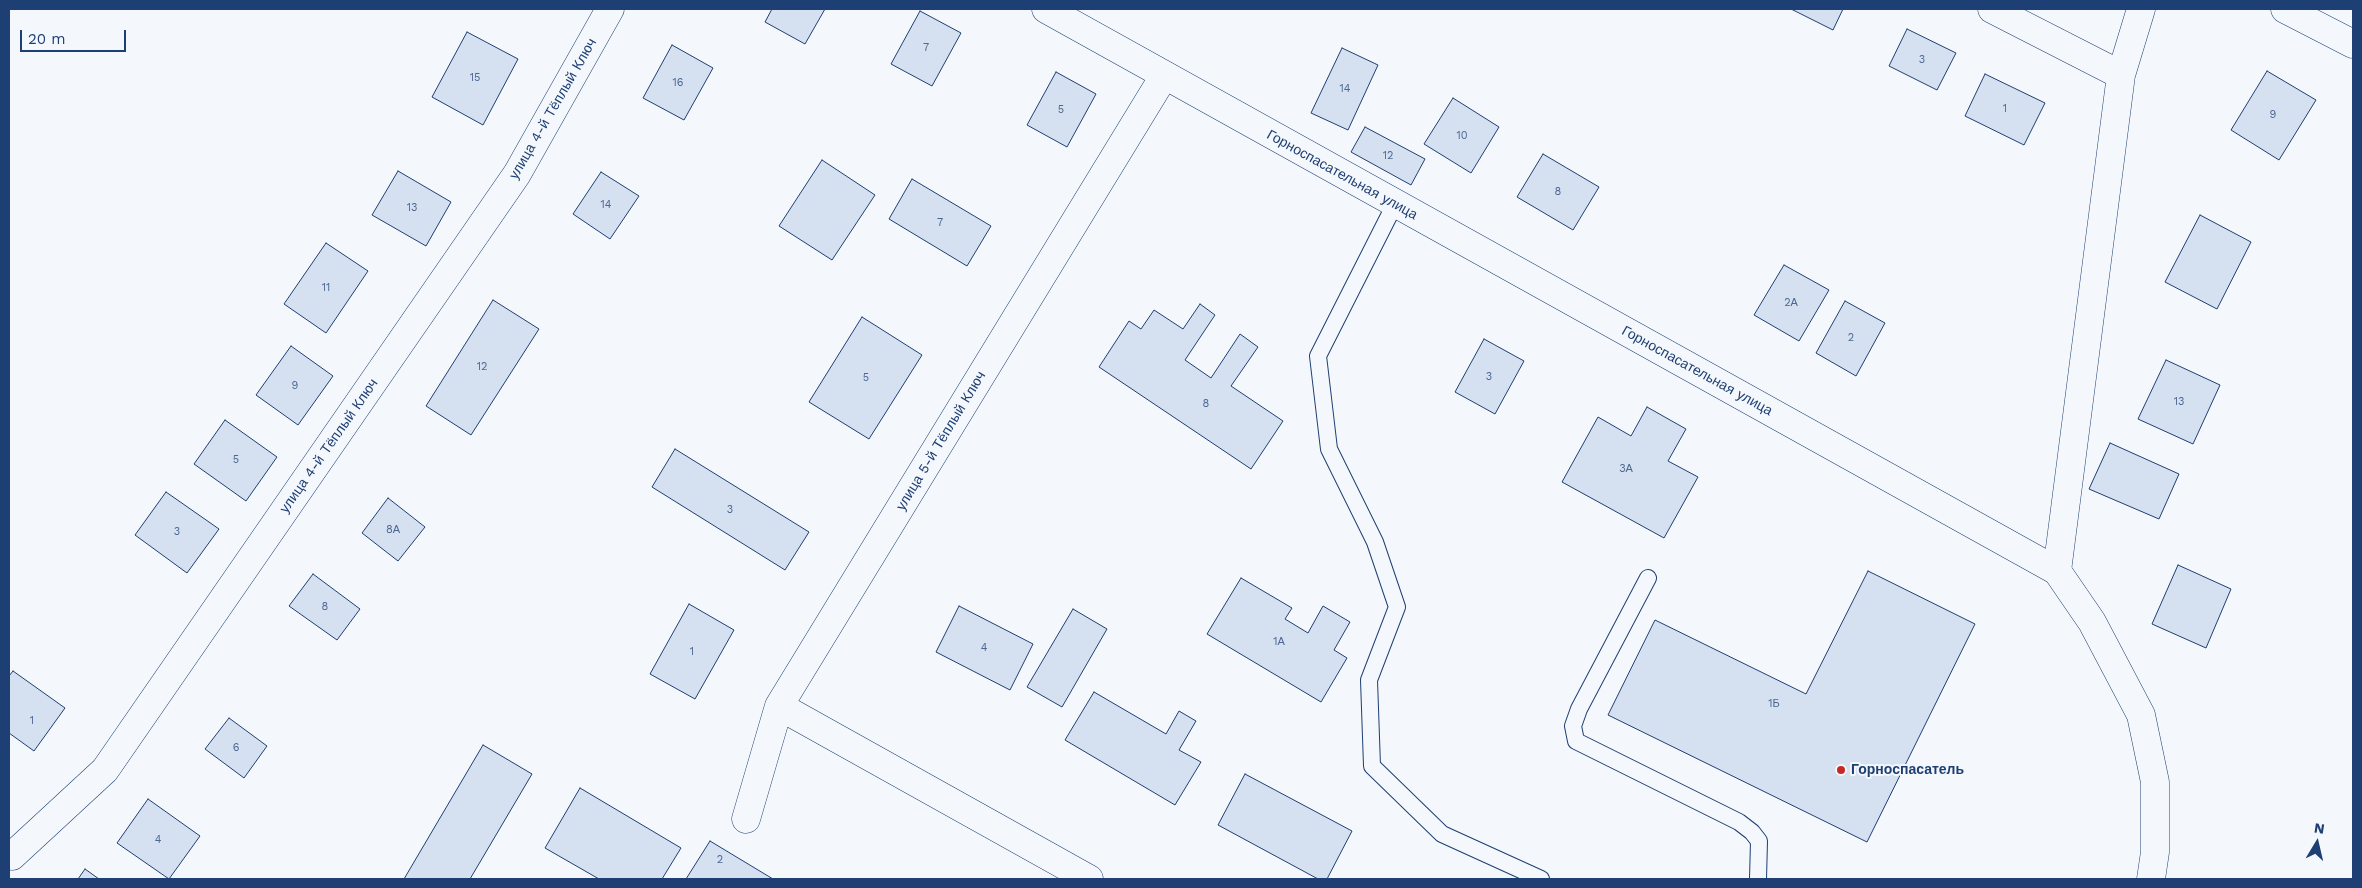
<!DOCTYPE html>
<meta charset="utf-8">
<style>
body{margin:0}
#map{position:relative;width:2362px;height:888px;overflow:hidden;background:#f4f7fb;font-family:"Work Sans",sans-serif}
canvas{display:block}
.frame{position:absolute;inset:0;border:10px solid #1d3f73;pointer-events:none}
.north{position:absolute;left:2292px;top:818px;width:50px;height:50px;-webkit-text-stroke:4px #f4f7fb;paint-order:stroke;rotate:9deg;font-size:14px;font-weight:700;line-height:20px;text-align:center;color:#1d3f73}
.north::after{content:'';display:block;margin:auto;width:18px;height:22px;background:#1d3f73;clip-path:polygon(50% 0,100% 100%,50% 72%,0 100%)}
.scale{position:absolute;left:20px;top:30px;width:106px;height:22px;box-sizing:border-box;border:2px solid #1d3f73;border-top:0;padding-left:6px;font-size:15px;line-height:18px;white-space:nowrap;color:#1d3f73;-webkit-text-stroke:4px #f4f7fb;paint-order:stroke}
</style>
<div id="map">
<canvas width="2362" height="888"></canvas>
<div class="frame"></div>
<div class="north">N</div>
<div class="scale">20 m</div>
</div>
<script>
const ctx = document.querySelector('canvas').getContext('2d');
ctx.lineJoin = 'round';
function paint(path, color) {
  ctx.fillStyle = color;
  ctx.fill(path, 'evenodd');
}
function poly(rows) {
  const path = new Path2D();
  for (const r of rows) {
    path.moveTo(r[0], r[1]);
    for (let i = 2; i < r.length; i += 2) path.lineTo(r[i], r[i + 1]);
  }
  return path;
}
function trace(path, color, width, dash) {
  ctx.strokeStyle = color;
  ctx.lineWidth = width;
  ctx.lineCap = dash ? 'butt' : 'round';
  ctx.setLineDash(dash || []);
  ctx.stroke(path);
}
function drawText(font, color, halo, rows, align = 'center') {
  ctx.font = font + ' "Work Sans",sans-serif';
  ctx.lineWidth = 4;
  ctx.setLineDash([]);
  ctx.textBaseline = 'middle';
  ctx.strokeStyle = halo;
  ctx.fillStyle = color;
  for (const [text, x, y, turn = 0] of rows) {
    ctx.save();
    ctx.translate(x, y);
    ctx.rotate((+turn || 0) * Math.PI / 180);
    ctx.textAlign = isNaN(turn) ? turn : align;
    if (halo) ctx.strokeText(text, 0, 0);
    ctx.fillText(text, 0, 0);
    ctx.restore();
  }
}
const building = poly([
 [772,9,825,9,805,44,765,22,772,9],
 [1791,9,1843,9,1833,30,1791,9],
 [920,11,961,33,932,86,891,64,920,11],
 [1907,29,1956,53,1937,90,1889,66,1907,29],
 [467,32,518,59,483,125,432,97,467,32],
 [672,45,713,68,684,120,643,98,672,45],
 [1342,48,1378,65,1348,130,1311,113,1342,48],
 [2267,71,2316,100,2279,160,2231,130,2267,71],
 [1056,72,1096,94,1067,147,1027,125,1056,72],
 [1985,74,2045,103,2024,145,1965,116,1985,74],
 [1453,98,1499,127,1471,173,1424,144,1453,98],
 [1365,127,1425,159,1411,185,1351,152,1365,127],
 [1543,154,1599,187,1573,230,1517,197,1543,154],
 [822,160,875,195,832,260,779,226,822,160],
 [398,171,451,202,426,246,372,215,398,171],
 [601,172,639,196,610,239,573,214,601,172],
 [912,179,991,226,967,266,889,219,912,179],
 [2200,215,2251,242,2217,309,2165,282,2200,215],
 [326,243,368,271,326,333,284,304,326,243],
 [1784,265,1829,290,1799,341,1754,315,1784,265],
 [493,300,539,329,471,435,426,406,493,300],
 [1845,301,1885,323,1856,376,1816,353,1845,301],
 [1200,304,1215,315,1185,360,1211,378,1240,334,1258,347,1231,386,1283,421,1251,469,1099,367,1129,321,1141,329,1154,310,1183,329,1200,304],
 [862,317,922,355,869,439,809,402,862,317],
 [1484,339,1524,361,1495,414,1455,392,1484,339],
 [291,346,333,376,298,425,256,395,291,346],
 [2166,360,2220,385,2193,444,2138,419,2166,360],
 [1647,407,1686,429,1668,461,1698,477,1664,538,1562,482,1598,417,1631,436,1647,407],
 [225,420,277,457,246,501,194,464,225,420],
 [2110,443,2179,474,2159,519,2089,489,2110,443],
 [675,449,809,532,785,570,652,487,675,449],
 [166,492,219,529,187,573,135,535,166,492],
 [388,498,425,527,398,561,362,533,388,498],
 [2178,565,2231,589,2206,648,2152,624,2178,565],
 [1868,571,1975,624,1867,842,1608,715,1655,620,1806,694,1868,571],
 [313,574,360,609,337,640,289,606,313,574],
 [1241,578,1292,608,1285,619,1308,633,1323,606,1350,622,1334,650,1347,658,1321,702,1207,634,1241,578],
 [689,604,734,630,695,699,650,674,689,604],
 [959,606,1033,644,1010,690,936,652,959,606],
 [1073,609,1107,629,1062,707,1027,687,1073,609],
 [13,671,65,708,34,751,9,733,9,676,13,671],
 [1094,692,1166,734,1179,711,1196,721,1179,750,1201,762,1175,805,1065,740,1094,692],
 [229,718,267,746,244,778,205,749,229,718],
 [483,745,532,774,470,879,404,879,483,745],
 [1245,774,1352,831,1327,879,1318,879,1218,825,1245,774],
 [580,788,681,848,662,879,599,879,545,848,580,788],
 [148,799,200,836,169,879,117,843,148,799],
 [710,841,773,879,686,879,710,841],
 [85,869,99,879,78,879,85,869]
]);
paint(building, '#d5e0f0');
trace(building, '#1d3f73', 1);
const service = poly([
 [1395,204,1318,356,1329,449,1375,542,1397,607,1369,680,1372,766,1442,834,1541,879],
 [1648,578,1579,709,1573,726,1576,741,1739,822,1752,832,1759,841,1758,879]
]);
const minor = poly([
 [1992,9,2121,75],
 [2285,9,2353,44],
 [2057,571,2121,75,2141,9],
 [779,706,1089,879],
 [746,819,779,706,1164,76],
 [12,856,105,770,517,174,610,9]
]);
const secondary = poly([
 [1046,9,2057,571,2092,622,2141,715,2155,782,2155,852,2151,879]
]);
trace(service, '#1d3f73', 18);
trace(minor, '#1d3f73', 29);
trace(secondary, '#1d3f73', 29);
trace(service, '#f4f7fb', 16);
trace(minor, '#f4f7fb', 28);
trace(secondary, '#f4f7fb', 28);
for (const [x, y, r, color] of [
 [1841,770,5,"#c62828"]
]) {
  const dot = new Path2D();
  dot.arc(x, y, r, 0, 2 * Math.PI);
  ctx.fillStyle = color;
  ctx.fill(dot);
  trace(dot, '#f4f7fb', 2);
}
drawText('11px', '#4b6792', null, [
 ["7",926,48],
 ["3",1922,60],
 ["15",475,78],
 ["16",678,83],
 ["14",1345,89],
 ["1",2005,109],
 ["5",1061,110],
 ["9",2273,115],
 ["10",1462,136],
 ["12",1388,156],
 ["8",1558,192],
 ["14",606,205],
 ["13",412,208],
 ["7",940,223],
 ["11",326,288],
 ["2А",1791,303],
 ["2",1851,338],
 ["12",482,367],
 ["3",1489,377],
 ["5",866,378],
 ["9",295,386],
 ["13",2179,402],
 ["8",1206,404],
 ["5",236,460],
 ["3А",1626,469],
 ["3",730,510],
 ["8А",393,530],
 ["3",177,532],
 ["8",325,607],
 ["1А",1279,642],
 ["4",984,648],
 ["1",692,652],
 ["1Б",1774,704],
 ["1",32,721],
 ["6",236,748],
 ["4",158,840],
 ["2",720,860]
]);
drawText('14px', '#1d3f73', '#f4f7fb', [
 ["улица 4-й Тёплый Ключ",553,109,-60],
 ["Горноспасательная улица",1342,175,29],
 ["Горноспасательная улица",1697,371,29],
 ["улица 5-й Тёплый Ключ",941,441,-59],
 ["улица 4-й Тёплый Ключ",329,446,-55]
]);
drawText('bold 14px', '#1d3f73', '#f4f7fb', [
 ["Горноспасатель",1851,770]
], 'left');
</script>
